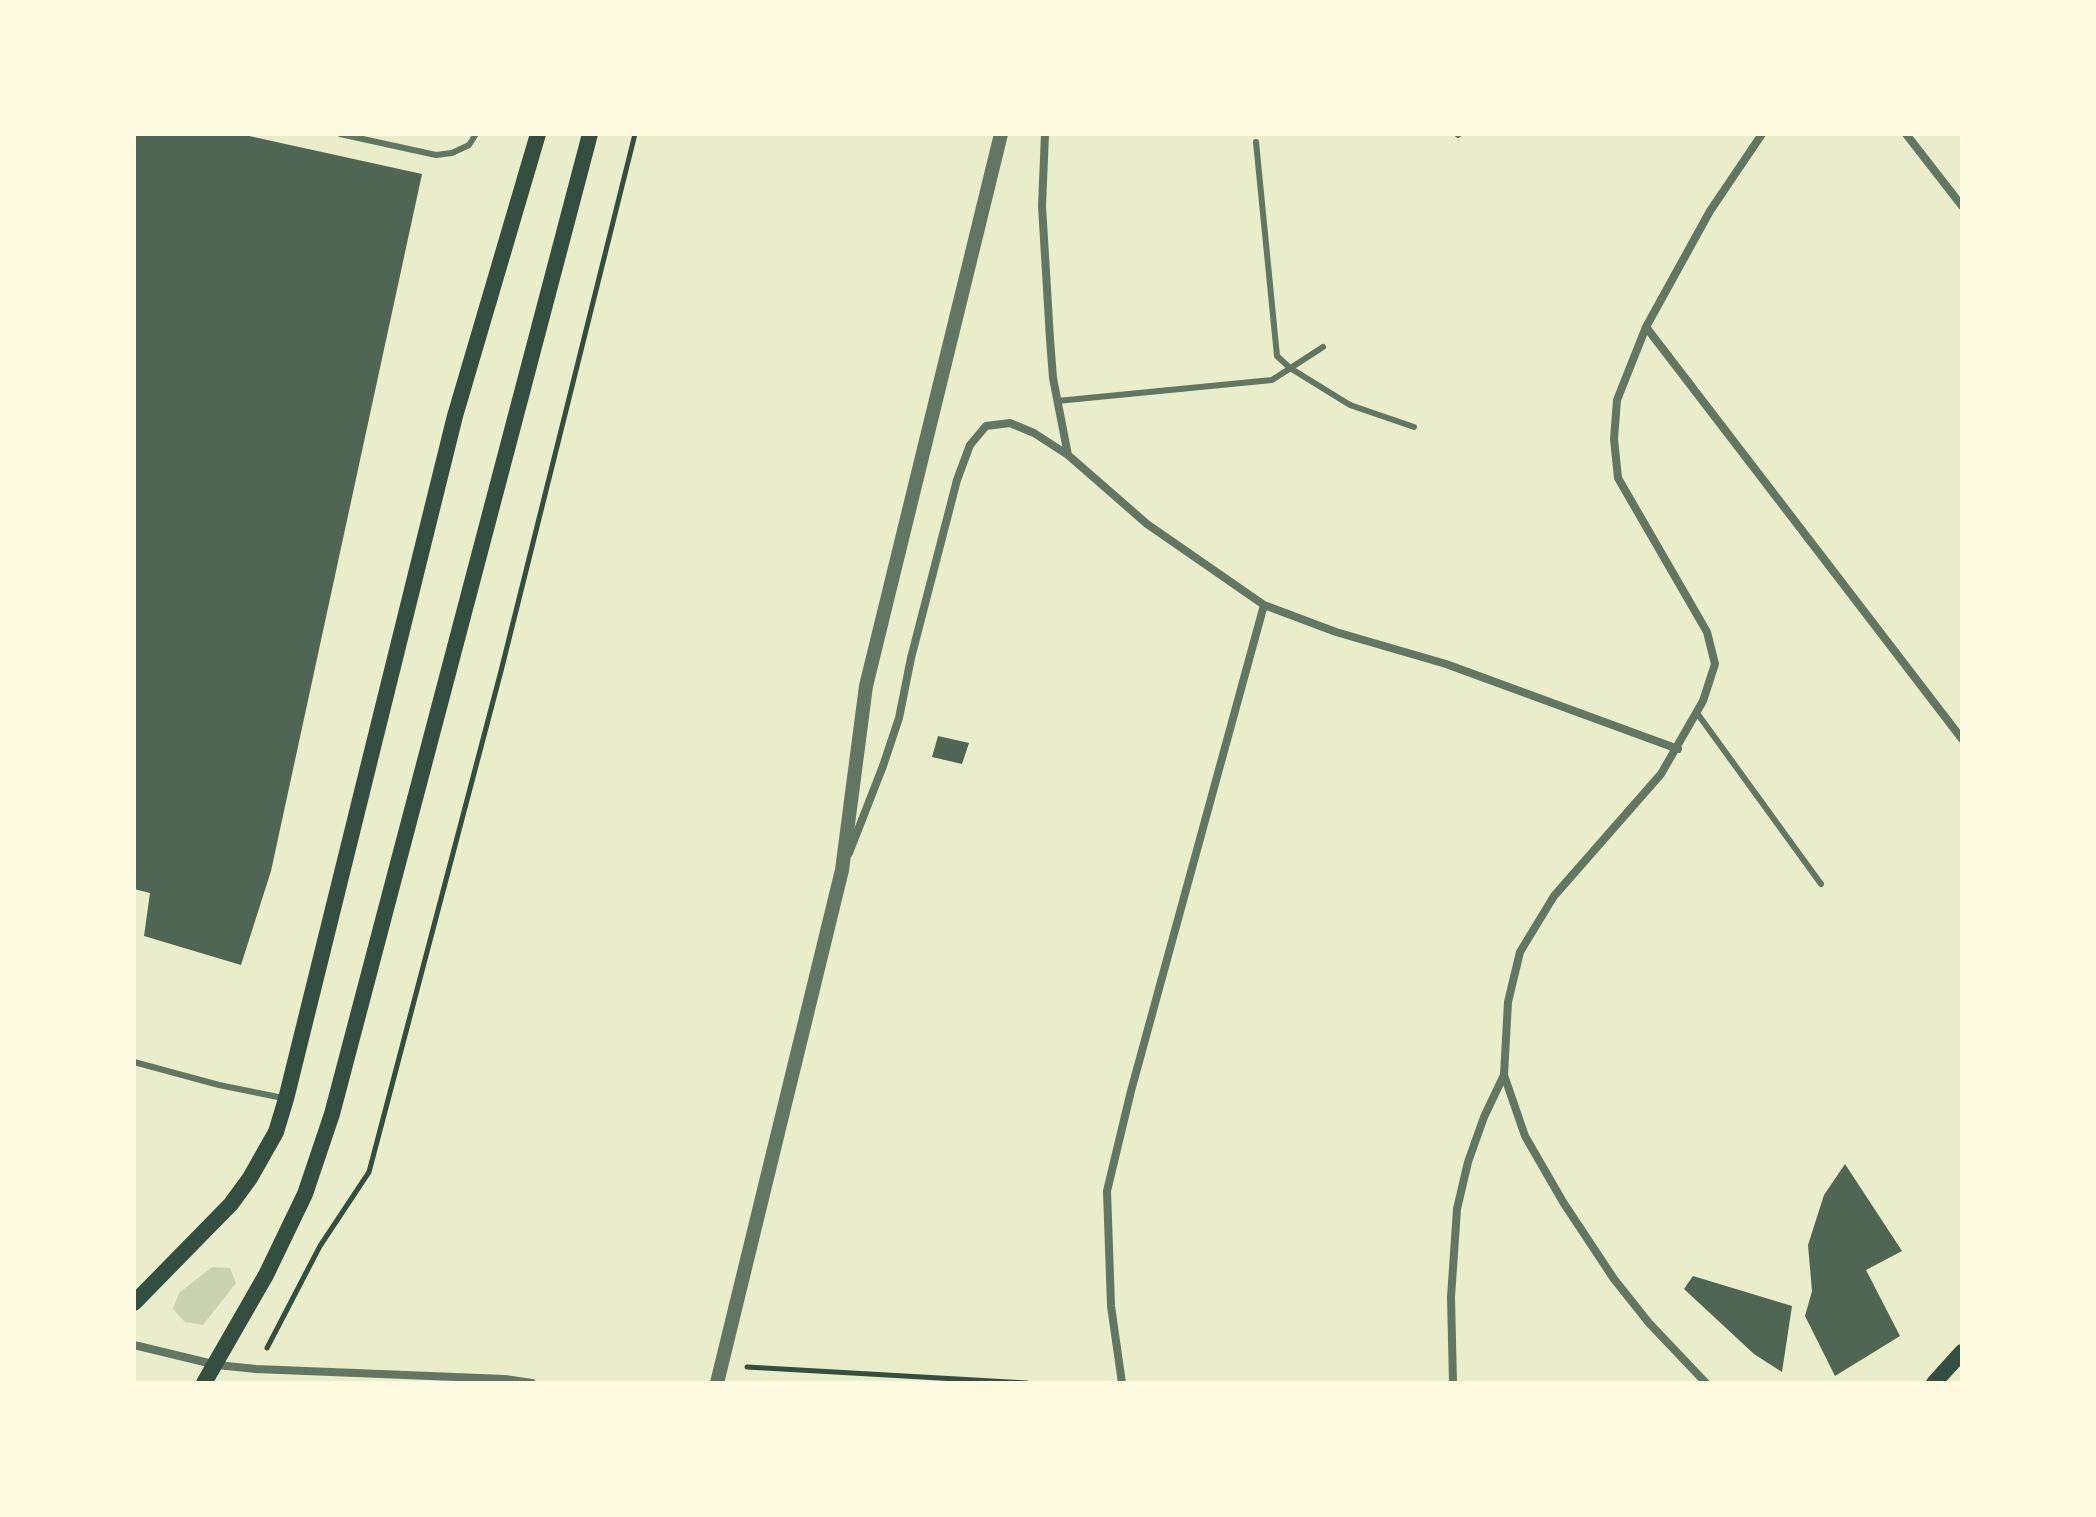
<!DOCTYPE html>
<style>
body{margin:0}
#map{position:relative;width:2096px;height:1517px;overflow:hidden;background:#e9edc9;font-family:"DejaVu Sans",sans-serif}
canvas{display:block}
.frame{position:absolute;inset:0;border:136px solid #fefae0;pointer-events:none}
</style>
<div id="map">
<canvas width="2096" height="1517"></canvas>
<div class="frame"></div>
</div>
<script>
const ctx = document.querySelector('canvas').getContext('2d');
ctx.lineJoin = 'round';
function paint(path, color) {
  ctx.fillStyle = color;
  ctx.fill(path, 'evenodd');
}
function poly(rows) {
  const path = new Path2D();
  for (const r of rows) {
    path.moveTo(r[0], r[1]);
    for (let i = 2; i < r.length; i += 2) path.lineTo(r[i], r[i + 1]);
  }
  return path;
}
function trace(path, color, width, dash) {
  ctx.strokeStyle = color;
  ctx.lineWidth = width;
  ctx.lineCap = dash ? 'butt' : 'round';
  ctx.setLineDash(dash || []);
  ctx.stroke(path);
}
paint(poly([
 [212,1267,230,1268,236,1283,203,1325,185,1322,173,1309,179,1293]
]), '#cad2ad');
paint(poly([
 [134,134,240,134,422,174,271,871,241,965,144,936,150,893,134,889],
 [938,736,969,743,962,764,932,757],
 [1845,1164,1902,1251,1866,1270,1900,1336,1835,1376,1805,1316,1812,1291,1808,1245,1824,1195],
 [1693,1276,1792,1306,1782,1372,1754,1354,1684,1289]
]), '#4f6655');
trace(poly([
 [267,1348,320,1246,369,1172,501,671,635,134],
 [747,1367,1027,1383]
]), '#344e41', 5);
trace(poly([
 [340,134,436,155,452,153,469,145,476,134],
 [1457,134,1458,135],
 [1256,142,1277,356,1290,368,1350,405,1414,427],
 [1057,401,1272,380,1323,347],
 [1697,713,1821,884],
 [134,1062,219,1085,283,1098]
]), '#617663', 6);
trace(poly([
 [1045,134,1042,206,1050,339,1053,378,1068,455],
 [1906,134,1962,206],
 [1646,327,1962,739],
 [849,853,883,766,899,718,911,658,957,480,970,445,986,426,1010,423,1034,433,1068,455,1147,524,1264,605,1336,632,1446,664,1678,749],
 [134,1345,217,1365,256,1369,505,1379,532,1383],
 [1122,1383,1111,1306,1107,1191,1131,1091,1264,605],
 [1453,1383,1451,1297,1457,1209,1468,1162,1484,1117,1504,1075],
 [1706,1383,1649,1323,1614,1279,1563,1202,1525,1136,1504,1075,1508,1002,1520,952,1554,896,1661,774,1703,701,1715,664,1707,632,1618,478,1614,439,1617,400,1646,327,1710,211,1762,134]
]), '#617663', 8);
trace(poly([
 [717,1383,842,870,866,686,1001,134]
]), '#617663', 14);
trace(poly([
 [134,1303,231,1204,250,1178,276,1132,286,1099,455,416,538,134],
 [204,1383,266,1275,305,1194,332,1114,590,134],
 [1934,1383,1962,1352]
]), '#344e41', 16);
</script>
